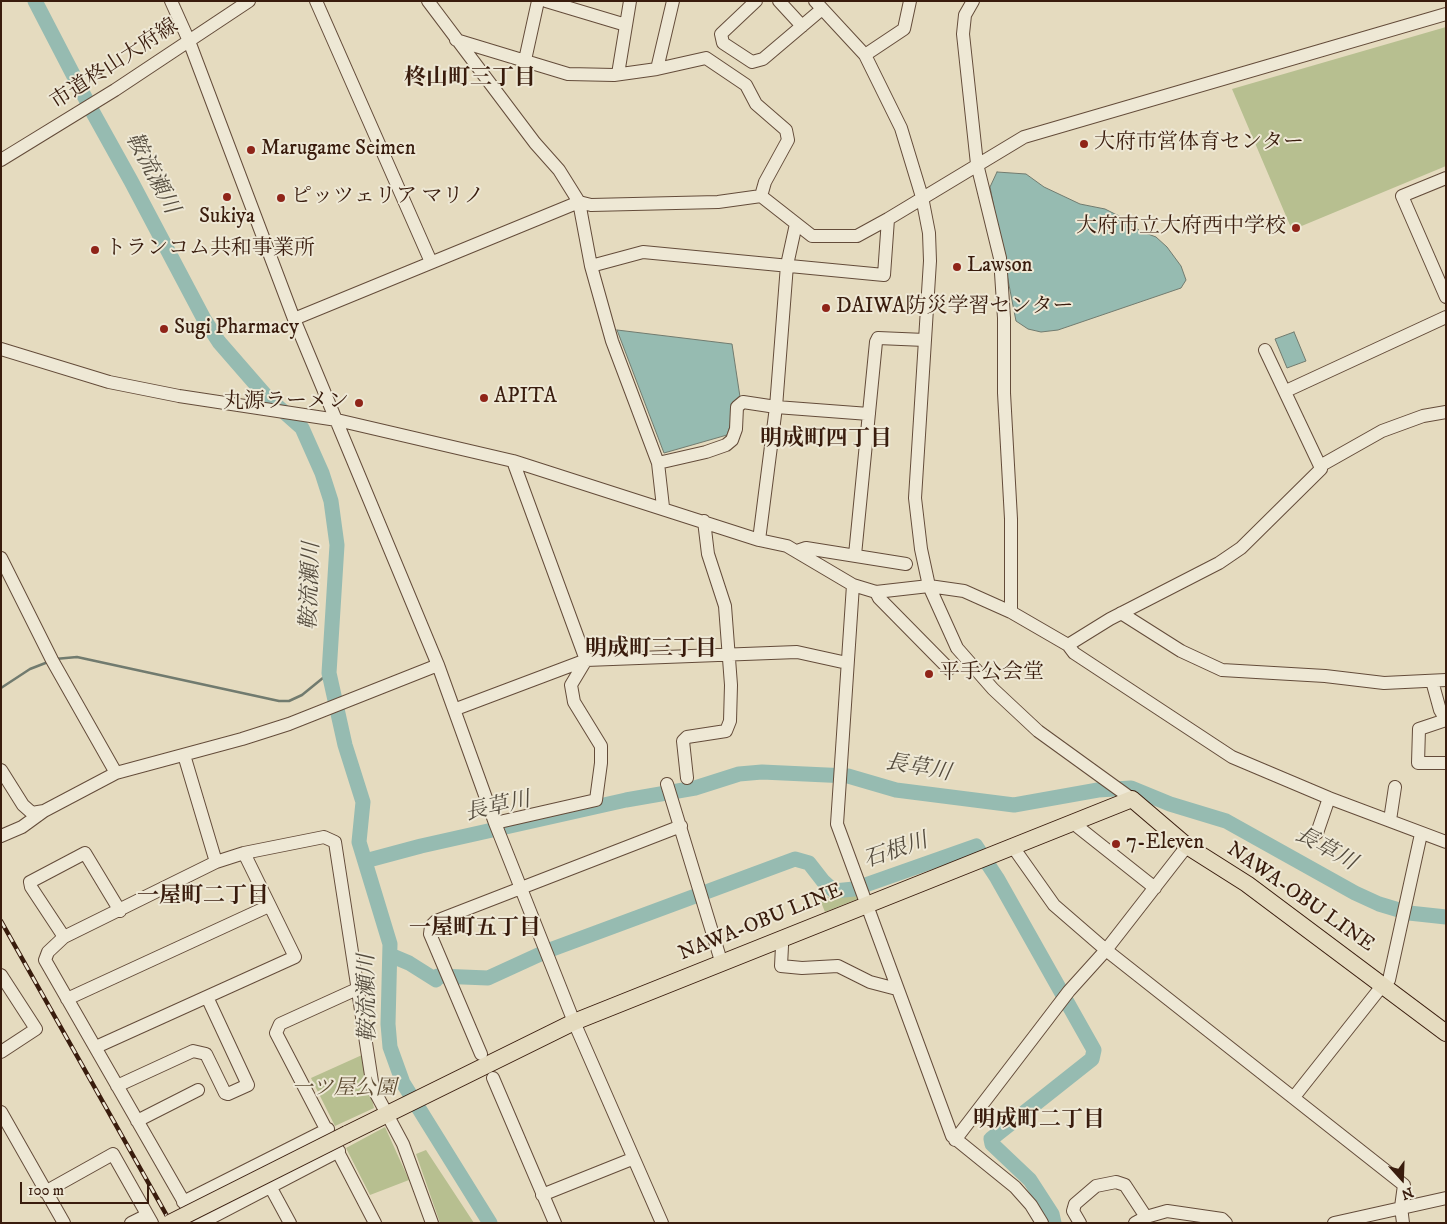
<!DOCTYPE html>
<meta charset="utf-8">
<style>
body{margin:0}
#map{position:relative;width:1447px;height:1224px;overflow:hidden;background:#e5dbbf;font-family:"IM FELL DW Pica",serif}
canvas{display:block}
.frame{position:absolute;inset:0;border:2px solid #391c0d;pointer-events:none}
.north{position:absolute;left:1377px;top:1154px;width:50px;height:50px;-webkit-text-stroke:4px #eee8d5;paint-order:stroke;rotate:160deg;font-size:14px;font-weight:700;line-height:20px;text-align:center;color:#391c0d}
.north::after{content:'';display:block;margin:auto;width:18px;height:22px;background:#391c0d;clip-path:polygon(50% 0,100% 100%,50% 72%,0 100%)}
.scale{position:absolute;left:20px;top:1182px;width:129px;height:22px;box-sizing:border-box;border:2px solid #391c0d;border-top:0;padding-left:6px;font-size:15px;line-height:18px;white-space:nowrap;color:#391c0d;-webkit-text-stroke:4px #eee8d5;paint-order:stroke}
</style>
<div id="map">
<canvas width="1447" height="1224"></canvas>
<div class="frame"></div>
<div class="north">N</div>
<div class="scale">100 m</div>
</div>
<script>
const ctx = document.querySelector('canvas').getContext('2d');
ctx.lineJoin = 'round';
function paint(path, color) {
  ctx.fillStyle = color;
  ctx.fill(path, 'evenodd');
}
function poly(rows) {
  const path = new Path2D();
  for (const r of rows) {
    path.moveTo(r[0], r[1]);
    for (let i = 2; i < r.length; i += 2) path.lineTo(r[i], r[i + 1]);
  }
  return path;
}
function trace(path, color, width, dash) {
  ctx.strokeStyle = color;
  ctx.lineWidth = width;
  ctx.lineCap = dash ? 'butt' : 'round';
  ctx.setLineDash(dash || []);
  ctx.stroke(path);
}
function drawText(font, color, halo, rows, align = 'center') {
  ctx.font = font + ' "IM FELL DW Pica","Noto Serif JP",serif';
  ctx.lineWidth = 4;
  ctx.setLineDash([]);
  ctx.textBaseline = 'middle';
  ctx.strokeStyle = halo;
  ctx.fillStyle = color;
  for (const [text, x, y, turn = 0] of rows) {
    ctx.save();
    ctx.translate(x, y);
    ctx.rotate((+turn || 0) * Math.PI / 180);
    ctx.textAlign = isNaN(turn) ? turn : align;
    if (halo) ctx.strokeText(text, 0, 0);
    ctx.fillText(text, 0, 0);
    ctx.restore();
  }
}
paint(poly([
 [1446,27,1446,166,1292,230,1232,89],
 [858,891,860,898,825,912,817,892,828,897],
 [362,1055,374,1108,335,1126,311,1078],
 [385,1127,409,1180,370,1195,346,1148],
 [426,1150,474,1223,440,1223,416,1154]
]), '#b7bf90');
const water = poly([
 [997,172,1026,174,1044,187,1080,204,1105,209,1125,219,1140,231,1156,237,1167,247,1181,266,1186,280,1181,288,1058,330,1041,332,1028,329,1016,321,990,187,997,172],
 [617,330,732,344,740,397,727,435,664,453,617,330],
 [1294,332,1306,361,1287,368,1275,339,1294,332]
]);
paint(water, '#96bbb1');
trace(water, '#717b6f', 1);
trace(poly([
 [55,659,77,657,279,701,289,701,302,695,329,673],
 [1,688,30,669,48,662]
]), '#717b6f', 2.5);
trace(poly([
 [35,1,91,109,131,181,204,319,219,342,266,396,302,428,322,473,331,501,337,545,329,673,345,745,363,802,359,842,390,944,388,1024,390,1047,403,1083,490,1223],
 [365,861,421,846,626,800,695,788,739,774,762,772,848,776,896,790,1014,805,1098,790,1131,788,1170,804,1226,821,1355,893,1379,904,1409,913,1446,917],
 [390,955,409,963,436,980,438,976,488,978,547,951,795,859,809,863,823,881,834,891,854,889,976,846,997,878,1094,1050,1092,1059,991,1139,992,1144,1030,1180,1052,1214,1054,1223]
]), '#96bbb1', 15);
const minor = poly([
 [171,1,189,41,294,319,438,665,495,823,574,1022,662,1223],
 [316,1,431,262],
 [428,1,535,143,559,170,579,202,591,266,612,341,658,463,663,507],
 [546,1,626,25],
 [756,1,721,34,723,43,752,62,763,59,822,9],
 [779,1,802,26],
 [815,1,865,55,901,128,922,197,929,233,930,261,915,498,921,549,929,586,957,648,993,689,1038,731,1132,799],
 [973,1,965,15,963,34,977,164,1000,258,1004,318,1004,393,1011,519,1011,612],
 [456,40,568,74,614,75,657,69,706,58,746,85,756,104,786,130,788,140,765,182,761,196],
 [865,55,904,29,910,1],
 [525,60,538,1],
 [657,69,673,1],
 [618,74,630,1],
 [1,160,115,90,249,1],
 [1446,178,1402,196,1446,297],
 [591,266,643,252,884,275,888,219],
 [294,319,579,202,591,205,718,202,761,196,812,236,857,236,888,219,1024,137,1446,14],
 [1,349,109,382,179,396,337,420,513,461,759,540,787,546,853,585,876,592,929,586,964,591,1011,612,1068,645,1074,653,1232,757,1329,798,1446,842],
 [1265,350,1320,466],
 [1286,391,1446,317],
 [513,461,586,660],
 [658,463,706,452,726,445,732,440,736,429,737,407,743,402,776,407,869,414],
 [759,540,776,407,787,265,796,224],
 [797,551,806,548,906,564],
 [855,555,876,342,878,338,925,340],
 [1,558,52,660,116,773],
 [853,585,837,824,952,1136,1015,1187,1031,1205,1042,1223],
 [876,592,879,598,949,669],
 [1121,613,1181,651,1222,670,1325,676,1384,683,1446,680],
 [1068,645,1110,619,1219,563,1241,548,1321,469,1320,466,1382,431,1423,416,1446,412],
 [1432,681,1440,710,1446,720],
 [456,709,586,660,797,652,847,663],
 [1446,720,1419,729,1418,763,1446,763],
 [184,755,216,862],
 [1,770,23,805,32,813,44,811],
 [687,778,683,741,687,737,726,731,730,721,731,685,725,606,708,554,704,521],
 [667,784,721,961],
 [1390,820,1395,787],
 [495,823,596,800,601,763,601,746,574,702,571,685,586,660],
 [1073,823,1155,888],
 [1317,833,1329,798],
 [1,836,22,827,44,811,116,773,242,739,289,724,438,665],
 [1013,847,1054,905,1106,950,1404,1185,1401,1207,1403,1223],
 [64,937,31,887,30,882,85,853,120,911],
 [780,938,782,946,781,966,802,968,838,966,870,982,893,988,897,987],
 [1,975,36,1029,1,1052],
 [357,989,280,1024,276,1033,375,1223],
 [67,999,269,906],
 [96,1047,295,957,244,853],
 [481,1054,430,934,431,926,436,921,681,826],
 [493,1078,555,1223],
 [117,1086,193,1051,206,1054,225,1093,228,1094,248,1085,207,997],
 [1294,1097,1378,991,1389,980,1421,834],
 [1,1112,64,1223],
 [137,1121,198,1090],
 [955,1140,1069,991,1106,950,1187,846],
 [271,1188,290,1223],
 [45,1192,113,1154,152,1223],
 [542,1195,632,1159],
 [183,1202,328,1129],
 [131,1223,147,1215],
 [196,1223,45,960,48,952,64,937,216,862,244,853,324,837,335,842,373,1088,403,1144,432,1223],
 [201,1223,339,1151],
 [1080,1223,1073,1211,1075,1204,1096,1186,1116,1182,1125,1185,1146,1217],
 [1135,1223,1146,1217,1167,1211,1222,1219,1226,1223],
 [1334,1223,1446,1198]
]);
const major = poly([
 [347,1134,574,1022,1132,799,1187,846,1247,884,1446,1033]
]);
trace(minor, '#644c3a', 14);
trace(major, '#391c0d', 18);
trace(minor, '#eee8d5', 12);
trace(major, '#e5dbbf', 16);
const rail = poly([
 [1,921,171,1223]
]);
trace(rail, '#391c0d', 4.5);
trace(rail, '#eee8d5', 2.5, [8]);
const majorBridge = poly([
 [170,1223,347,1134]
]);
trace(majorBridge, '#391c0d', 18, []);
trace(majorBridge, '#e5dbbf', 16);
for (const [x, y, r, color] of [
 [1084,144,5,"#8f2418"],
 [251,150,5,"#8f2418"],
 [227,197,5,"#8f2418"],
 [281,198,5,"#8f2418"],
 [1296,228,5,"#8f2418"],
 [95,250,5,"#8f2418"],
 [957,267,5,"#8f2418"],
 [826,308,5,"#8f2418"],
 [164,329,5,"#8f2418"],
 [484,398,5,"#8f2418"],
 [359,403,5,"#8f2418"],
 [929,674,5,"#8f2418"],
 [1116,844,5,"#8f2418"]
]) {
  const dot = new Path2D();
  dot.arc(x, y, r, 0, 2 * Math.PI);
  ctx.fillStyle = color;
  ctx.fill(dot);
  trace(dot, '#eee8d5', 2);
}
drawText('21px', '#391c0d', '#eee8d5', [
 ["市道柊山大府線",115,65,-33],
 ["NAWA-OBU LINE",1300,898,35],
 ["NAWA-OBU LINE",761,923,-22]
]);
drawText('21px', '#391c0d', '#eee8d5', [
 ["大府市営体育センター",1094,144],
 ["Marugame Seimen",261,150],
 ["ピッツェリア マリノ",291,198],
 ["Sukiya",227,218,"center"],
 ["大府市立大府西中学校",1286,228,"right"],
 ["トランコム共和事業所",105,250],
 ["Lawson",967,267],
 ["DAIWA防災学習センター",836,308],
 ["Sugi Pharmacy",174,329],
 ["APITA",494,398],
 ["丸源ラーメン",349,403,"right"],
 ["平手公会堂",939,674],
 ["7-Eleven",1126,844]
], 'left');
drawText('italic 21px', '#5f4d34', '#eee8d5', [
 ["一ツ屋公園",344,1090]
]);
drawText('bold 22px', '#391c0d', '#eee8d5', [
 ["柊山町三丁目",470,79],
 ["明成町四丁目",826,440],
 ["明成町三丁目",651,650],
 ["一屋町二丁目",203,897],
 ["一屋町五丁目",475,929],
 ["明成町二丁目",1039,1121]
]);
drawText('italic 22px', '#554c3e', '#eee8d5', [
 ["鞍流瀬川",151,174,62],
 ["鞍流瀬川",312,586,-88],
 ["長草川",918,769,10],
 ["長草川",498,808,-13],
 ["長草川",1325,850,29],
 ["石根川",896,852,-19],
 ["鞍流瀬川",369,998,-91]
]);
</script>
